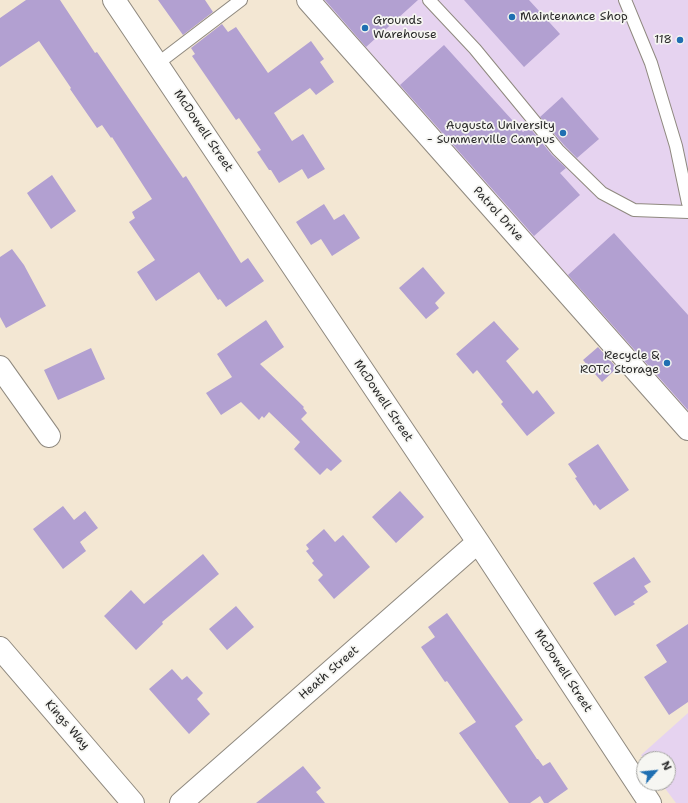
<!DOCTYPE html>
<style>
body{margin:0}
#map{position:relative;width:688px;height:803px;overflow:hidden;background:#f3e7d3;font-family:"Shantell Sans",sans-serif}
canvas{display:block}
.north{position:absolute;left:636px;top:751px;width:40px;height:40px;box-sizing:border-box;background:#f6f6f2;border:1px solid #a5a5a2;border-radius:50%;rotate:63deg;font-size:11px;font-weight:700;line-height:16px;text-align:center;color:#2b2b2b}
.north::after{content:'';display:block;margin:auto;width:14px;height:18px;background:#1f6fb2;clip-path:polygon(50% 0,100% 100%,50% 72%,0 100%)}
</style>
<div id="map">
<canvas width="688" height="803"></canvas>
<div class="north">N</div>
</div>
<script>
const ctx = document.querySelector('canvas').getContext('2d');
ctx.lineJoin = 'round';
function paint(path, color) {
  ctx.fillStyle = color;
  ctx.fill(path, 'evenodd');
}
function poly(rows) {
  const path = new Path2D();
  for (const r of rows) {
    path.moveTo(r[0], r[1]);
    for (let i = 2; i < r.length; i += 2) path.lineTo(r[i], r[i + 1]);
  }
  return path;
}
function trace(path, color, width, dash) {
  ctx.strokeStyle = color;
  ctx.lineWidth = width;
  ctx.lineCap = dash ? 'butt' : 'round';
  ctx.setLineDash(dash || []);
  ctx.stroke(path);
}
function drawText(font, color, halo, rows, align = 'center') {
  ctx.font = font + ' "Shantell Sans",sans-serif';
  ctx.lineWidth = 3.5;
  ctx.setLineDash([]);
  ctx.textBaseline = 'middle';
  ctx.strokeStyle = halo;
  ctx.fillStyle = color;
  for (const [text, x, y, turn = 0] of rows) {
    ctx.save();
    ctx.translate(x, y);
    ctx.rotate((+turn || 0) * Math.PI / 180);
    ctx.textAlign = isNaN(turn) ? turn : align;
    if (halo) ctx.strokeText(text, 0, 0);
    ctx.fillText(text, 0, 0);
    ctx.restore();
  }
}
paint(poly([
 [322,0,688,0,688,420],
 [688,713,688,803,676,803,661,783,668,783,668,759,644,759,641,755]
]), '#e6d3f0');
paint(poly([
 [26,0,60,0,95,53,97,52,183,178,186,176,241,263,248,258,264,281,226,307,220,299,218,300,199,272,156,301,137,272,155,260,129,222,135,218,132,212,152,199,112,137,111,138,102,125,97,128,70,89,71,88,39,41,0,67,0,18],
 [158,0,205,0,213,12,183,35],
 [325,0,418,0,366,47],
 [464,0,529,0,560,34,524,67],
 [222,24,228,32,236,27,268,73,311,41,324,59,320,62,334,82,316,95,310,88,274,113,292,141,303,134,325,169,308,179,302,169,279,183,271,170,269,170,257,152,261,150,239,118,236,120,192,56,195,54,191,48],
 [444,45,523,132,529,127,552,155,566,168,560,173,580,195,534,236,400,85],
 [562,97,599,139,577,158,564,145,540,117],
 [52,175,76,211,51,229,27,193],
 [324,204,334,220,344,214,360,238,332,256,321,239,311,245,296,222],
 [614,233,688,315,688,410,568,275],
 [12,249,24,265,46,306,6,328,0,317,0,257],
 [423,267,445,293,435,303,439,308,426,319,399,288],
 [266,320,284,347,260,364,304,407,303,408,307,413,301,419,342,461,331,471,327,468,320,475,294,449,300,442,269,412,264,418,262,416,259,420,241,402,221,415,206,393,232,377,217,354],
 [494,321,519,349,506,361,533,394,537,390,555,413,527,436,501,404,503,402,477,370,473,374,456,354],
 [598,347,617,368,602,382,583,360],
 [91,348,105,379,58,400,44,370],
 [598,444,629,490,600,510,595,504,594,506,575,478,577,477,568,464],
 [400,491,424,517,396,543,372,517],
 [63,506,74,520,85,511,98,528,80,542,86,551,63,569,33,529],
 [324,529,335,542,343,535,370,567,334,599,318,580,323,575,312,563,314,561,306,551,309,549,306,545],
 [203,554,219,574,162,622,163,624,136,650,104,616,131,590,144,604],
 [634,557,651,582,644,586,648,592,633,602,635,604,615,616,593,583],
 [236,606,254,627,227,650,209,629],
 [447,613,523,720,515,726,537,759,538,759,543,766,550,762,568,789,548,803,544,803,540,796,530,803,509,803,459,733,476,722,447,681,445,682,421,647,435,637,428,627],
 [688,624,688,702,669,715,644,677,667,662,656,645],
 [172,669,182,680,187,676,203,693,197,699,210,714,189,734,149,689],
 [303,766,321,788,316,792,325,803,256,803]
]), '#b2a0d1');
const service = poly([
 [429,0,475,49,558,150,602,193,634,210,688,212],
 [625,0,651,63,676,146,688,203],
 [157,64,241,0]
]);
const minor = poly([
 [114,0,478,542,650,803],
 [308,0,688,429],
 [0,367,49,436],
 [0,648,133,803],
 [181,803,478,542]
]);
trace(service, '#8f897f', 14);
trace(minor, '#8f897f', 24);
trace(service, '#fff', 12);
trace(minor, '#fff', 22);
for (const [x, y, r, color] of [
 [512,17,4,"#1f6fb2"],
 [365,28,4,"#1f6fb2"],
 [680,40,4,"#1f6fb2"],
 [563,133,4,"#1f6fb2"],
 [667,363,4,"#1f6fb2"]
]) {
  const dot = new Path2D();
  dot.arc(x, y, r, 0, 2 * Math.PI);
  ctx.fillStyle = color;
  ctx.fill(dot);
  trace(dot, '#f6f6f2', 1.5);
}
drawText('12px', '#2b2b2b', '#f6f6f2', [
 ["Maintenance Shop",520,17,"left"],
 ["Grounds",373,21,"left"],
 ["Warehouse",373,35,"left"],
 ["118",672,40],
 ["Augusta University",555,126],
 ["- Summerville Campus",555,140],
 ["Recycle &",659,356],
 ["ROTC Storage",659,370]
], 'right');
drawText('12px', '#2b2b2b', '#f6f6f2', [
 ["McDowell Street",203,131,56],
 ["Patrol Drive",498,214,48],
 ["McDowell Street",383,401,56],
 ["McDowell Street",563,671,57],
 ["Heath Street",329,673,-41],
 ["Kings Way",67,725,49]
]);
</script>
